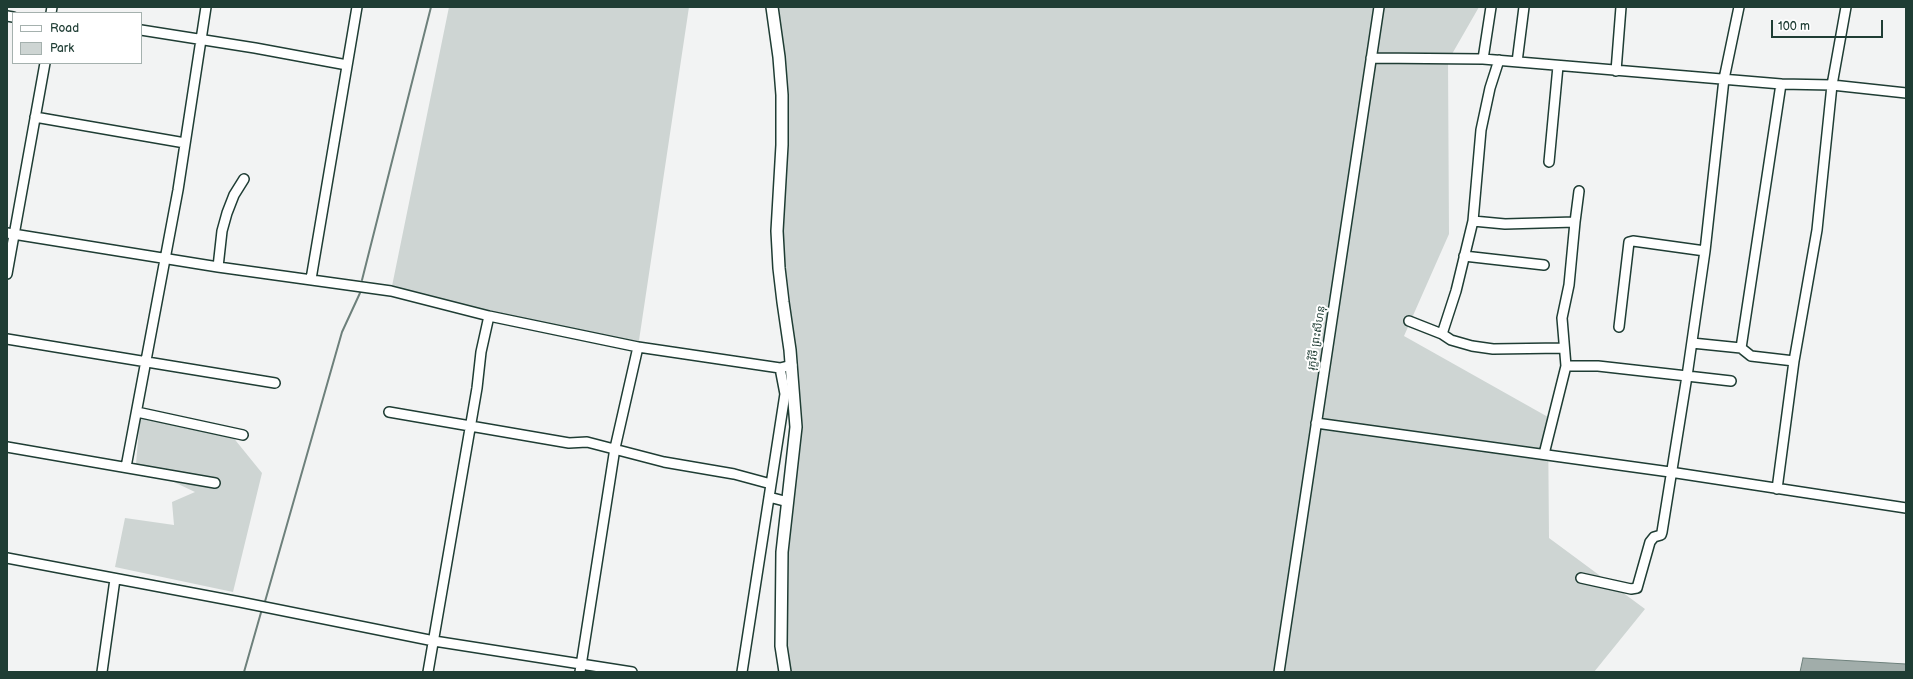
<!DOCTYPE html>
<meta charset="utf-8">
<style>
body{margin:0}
#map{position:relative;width:1913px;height:679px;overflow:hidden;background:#f2f3f3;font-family:"Balsamiq Sans",sans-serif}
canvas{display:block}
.frame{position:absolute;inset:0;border:8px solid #1f3d34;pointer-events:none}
.legend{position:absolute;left:12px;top:12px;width:130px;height:52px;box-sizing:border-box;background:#fff;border:1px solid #a5b1ae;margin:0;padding:5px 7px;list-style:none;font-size:12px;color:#1f3d34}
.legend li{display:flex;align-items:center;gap:8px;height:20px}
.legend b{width:20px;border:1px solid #a5b1ae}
.scale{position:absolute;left:1771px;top:20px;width:112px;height:18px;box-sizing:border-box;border:2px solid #1f3d34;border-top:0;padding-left:5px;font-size:12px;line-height:14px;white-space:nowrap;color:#1f3d34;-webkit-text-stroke:3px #fff;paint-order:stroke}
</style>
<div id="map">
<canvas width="1913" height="679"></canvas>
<div class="frame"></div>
<ul class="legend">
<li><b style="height:5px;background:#fff"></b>Road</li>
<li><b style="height:11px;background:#ced5d3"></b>Park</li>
</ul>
<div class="scale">100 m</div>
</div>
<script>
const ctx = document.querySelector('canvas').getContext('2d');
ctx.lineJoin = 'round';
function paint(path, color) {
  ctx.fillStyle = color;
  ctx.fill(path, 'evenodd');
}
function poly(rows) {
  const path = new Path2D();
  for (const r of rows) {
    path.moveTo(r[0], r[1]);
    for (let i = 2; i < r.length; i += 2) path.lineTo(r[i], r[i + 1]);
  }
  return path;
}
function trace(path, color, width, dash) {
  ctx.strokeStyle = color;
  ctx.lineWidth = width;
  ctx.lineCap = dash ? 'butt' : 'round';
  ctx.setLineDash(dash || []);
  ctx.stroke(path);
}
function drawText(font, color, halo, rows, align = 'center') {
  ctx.font = font + ' "Balsamiq Sans","Noto Sans Khmer",sans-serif';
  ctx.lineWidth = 4;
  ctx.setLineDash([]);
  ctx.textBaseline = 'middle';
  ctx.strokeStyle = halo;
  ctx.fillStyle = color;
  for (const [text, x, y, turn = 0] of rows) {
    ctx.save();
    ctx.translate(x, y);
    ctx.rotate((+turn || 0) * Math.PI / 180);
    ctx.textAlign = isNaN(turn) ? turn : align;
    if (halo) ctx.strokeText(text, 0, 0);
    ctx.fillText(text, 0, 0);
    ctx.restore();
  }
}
paint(poly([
 [449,7,689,7,638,347,391,291],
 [772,7,1479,7,1448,61,1449,234,1404,336,1548,417,1549,538,1645,609,1594,672,785,672,782,552,796,427,777,231,782,145],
 [140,416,232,436,262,473,233,592,115,567,125,518,174,525,172,502,195,492,136,464]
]), '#ced5d3');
const water = poly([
 [1803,658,1906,664,1906,672,1800,672,1803,658]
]);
paint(water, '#a1adaa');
trace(water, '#6d807b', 1);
trace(poly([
 [362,280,431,7],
 [264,605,342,332,360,293],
 [244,672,262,609]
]), '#6d807b', 2);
const minor = poly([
 [51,13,52,7],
 [7,16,13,17],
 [141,30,255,48,347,65],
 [1371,58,1483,59,1781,84,1832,85,1906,93],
 [1483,59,1491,7],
 [1499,60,1490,88,1481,130,1473,221,1505,224,1575,222,1569,285,1562,318,1566,366],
 [1517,62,1524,7],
 [1616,71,1621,7],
 [35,117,185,143],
 [1549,162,1558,66],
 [1575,222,1579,191],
 [7,233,218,267,391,291,489,316,638,347,780,368,792,365],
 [1464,256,1544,265],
 [218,267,222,231,227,213,234,195,244,179],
 [7,274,45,63],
 [311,279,357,7],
 [1409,321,1442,334,1451,340,1472,346,1493,349,1563,348],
 [1619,327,1629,242,1633,241,1705,251],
 [1442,334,1456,291,1473,221],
 [7,339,275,383],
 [1692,343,1741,348,1751,356,1794,361],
 [1741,348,1781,84],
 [137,412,243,435],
 [389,412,569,443,587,442,664,462,734,474,771,484],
 [1316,423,1670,472,1906,508],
 [7,447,215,483],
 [1544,454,1566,366,1598,366,1687,376,1705,251,1724,79,1739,7],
 [126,467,178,190,206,7],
 [1777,489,1794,361,1817,230,1832,85,1846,7],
 [769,497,788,502],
 [7,558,240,602,434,641,632,672],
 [1581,578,1631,589,1637,588,1650,542,1654,537,1661,535,1662,532,1687,376,1731,381],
 [102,672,115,579],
 [428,672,477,388,481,352,489,316],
 [580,672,615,448,638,347],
 [742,672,785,394,780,368],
 [1279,672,1379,7]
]);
const major = poly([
 [772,7,779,57,782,95,782,145,777,231,779,268,783,302,790,350,796,427,782,552,781,646,785,672]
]);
trace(minor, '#1f3d34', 12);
trace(major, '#1f3d34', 14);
trace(minor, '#fff', 9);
trace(major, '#fff', 11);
drawText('11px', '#1f3d34', '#fff', [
 ["រុក្ខវិថី ព្រះសីហនុ",1317,338,-81]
]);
</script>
